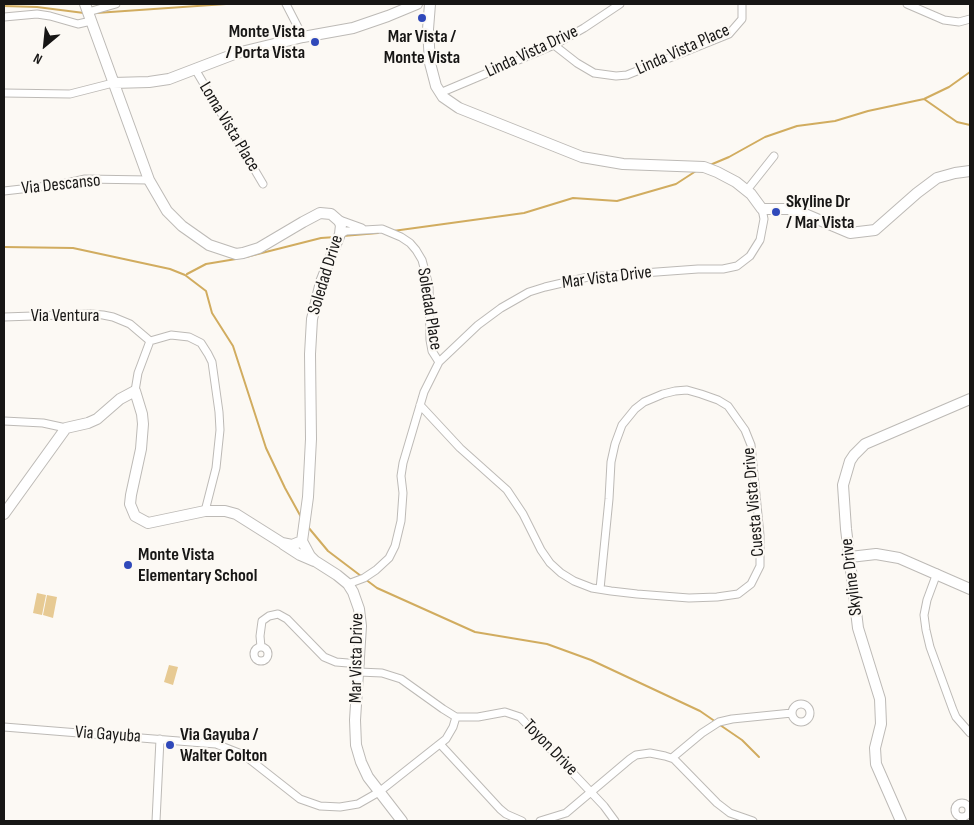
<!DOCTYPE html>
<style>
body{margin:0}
#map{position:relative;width:974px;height:825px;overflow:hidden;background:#fcf9f4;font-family:"Sofia Sans Condensed",sans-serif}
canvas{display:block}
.frame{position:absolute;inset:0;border:5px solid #171615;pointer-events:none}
.north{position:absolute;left:20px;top:20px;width:50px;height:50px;-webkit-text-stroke:4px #fcf9f4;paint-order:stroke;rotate:208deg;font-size:14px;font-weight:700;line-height:20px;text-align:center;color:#171615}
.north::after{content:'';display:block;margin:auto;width:18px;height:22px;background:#171615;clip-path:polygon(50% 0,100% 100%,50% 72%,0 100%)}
</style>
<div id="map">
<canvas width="974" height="825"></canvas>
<div class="frame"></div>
<div class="north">N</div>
</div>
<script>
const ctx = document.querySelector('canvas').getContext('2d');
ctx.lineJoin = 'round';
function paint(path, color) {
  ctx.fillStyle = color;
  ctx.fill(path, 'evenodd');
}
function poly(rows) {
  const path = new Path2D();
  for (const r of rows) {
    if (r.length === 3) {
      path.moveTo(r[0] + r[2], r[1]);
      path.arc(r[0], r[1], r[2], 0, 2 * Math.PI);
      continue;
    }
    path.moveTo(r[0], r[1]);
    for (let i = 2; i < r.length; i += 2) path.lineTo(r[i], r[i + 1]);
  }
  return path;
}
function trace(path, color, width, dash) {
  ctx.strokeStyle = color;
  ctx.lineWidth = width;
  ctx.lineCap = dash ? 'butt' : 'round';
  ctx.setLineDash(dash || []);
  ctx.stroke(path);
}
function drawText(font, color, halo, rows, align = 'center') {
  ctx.font = font + ' "Sofia Sans Condensed",sans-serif';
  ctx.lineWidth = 4.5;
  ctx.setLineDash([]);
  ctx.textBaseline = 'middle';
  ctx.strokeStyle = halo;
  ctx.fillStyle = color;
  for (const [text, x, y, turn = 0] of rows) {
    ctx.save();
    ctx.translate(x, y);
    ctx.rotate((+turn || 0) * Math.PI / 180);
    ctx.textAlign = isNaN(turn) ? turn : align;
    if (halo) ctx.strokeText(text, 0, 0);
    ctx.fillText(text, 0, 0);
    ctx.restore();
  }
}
paint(poly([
 [37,593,46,595,42,615,33,613],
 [47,595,57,597,53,618,43,615],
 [169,665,178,667,173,685,164,682]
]), '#e7ca93');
trace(poly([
 [4,6,37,7,84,13],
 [96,13,226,4],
 [924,99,957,122,970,125],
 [710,165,729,157,765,137,797,126,835,121,868,111,924,99,949,87,970,72],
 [393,231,524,213,573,198,617,201,676,184,696,171],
 [343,236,378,233],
 [4,247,73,248,170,269,185,275,206,291,212,313,233,346,266,448,285,488,301,517],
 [246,257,321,238,336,237],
 [187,274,206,264,236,259],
 [308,527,328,551,361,576],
 [365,579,377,588,475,632,547,644,591,660,700,711,716,722],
 [720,725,742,740,759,757]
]), '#d1ac5f', 2);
const street = poly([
 [286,4,303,37],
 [907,4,944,20,959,22,970,19],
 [88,12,116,4],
 [4,17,37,14,50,16,78,24,91,21],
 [554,45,577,63,594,73,616,76,627,75,729,34,742,19,742,4],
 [195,69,263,184],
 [4,93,70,94,113,83],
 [440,93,554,45,584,28,620,4],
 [747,190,774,156],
 [4,191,57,185,85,179,149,180],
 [337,219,362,228],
 [340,234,346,231,382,229,401,237,410,243,416,250,422,260,429,286,430,340,432,351,439,362],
 [4,317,91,314,103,315,113,317,130,324,150,341],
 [150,341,171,335,189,337,201,343,208,354,212,362,219,412,220,430,216,468,205,511],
 [135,391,138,373,150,341],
 [420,405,460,448,507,490,523,514,541,550,550,563,561,573,574,581,592,588,611,591,637,594,689,598,717,597,738,594,751,584,760,566,760,535,751,445,745,430,728,406,718,400,701,394,687,390,675,391,663,394,644,402,635,409,622,425,615,444,611,462,609,499,600,589],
 [4,421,43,423,66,428],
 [937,573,927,600,924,615,926,630,930,647,953,710,956,717,970,733],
 [348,584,364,578,376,570,389,558,395,546,401,521,403,493,401,476,403,463,424,392,439,362,478,325,501,308,529,292,545,287,588,277,698,269,723,269,737,266,750,256,760,240,764,219,762,209],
 [261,654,7],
 [261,647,260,636,262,621,269,616,278,614,287,619,324,657,336,662,360,664],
 [359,672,382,673,401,679,443,709,456,717,478,717,505,712,520,717,604,806,615,821],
 [801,713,9],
 [4,727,216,744,244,755,300,799,320,806,340,807,358,804,379,792,446,739,453,727,456,717],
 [440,744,500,809,506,814,522,821],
 [672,758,702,733,719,722,732,719,792,713],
 [962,810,7],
 [156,821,160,739],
 [540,821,566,813,630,759,636,755,650,753,665,756,674,759,717,803,730,813,753,821]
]);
const secondary = poly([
 [85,4,149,180,167,211,182,226,209,245,236,254,243,253,259,248,303,222,320,213,331,214,339,221,341,225,340,234,321,282,312,319,310,354,311,439,308,497,302,541],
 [430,4,428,29,430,63,436,86,443,97,459,108,582,157,623,164,704,167,717,172,736,182,751,194,762,209,789,209,798,211,850,233,875,230,917,193,937,178,955,173,970,171],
 [113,83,149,82,169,79,237,53,303,37,353,28,388,16,417,4],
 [4,514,66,428,88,423,97,419,120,399,135,391,142,414,143,424,141,449,131,495,130,504,135,516,148,523,205,511,225,511,236,514,282,543,292,545,302,541,310,556,315,561,337,575,348,584,353,592,359,609,361,626,355,720,356,745,361,762,368,777,402,821],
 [283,544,300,555,314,561],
 [850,557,876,554,899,558,970,589],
 [901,821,876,764,875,748,881,724,880,699,858,628,846,529,843,485,850,461,854,455,865,444,970,399]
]);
trace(street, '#bdbab6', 9);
trace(secondary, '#bdbab6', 12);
trace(street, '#fff', 7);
trace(secondary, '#fff', 10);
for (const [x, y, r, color] of [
 [422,18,5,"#3049ba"],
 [315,42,5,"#3049ba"],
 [776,212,5,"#3049ba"],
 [128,565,5,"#3049ba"],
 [170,745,5,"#3049ba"]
]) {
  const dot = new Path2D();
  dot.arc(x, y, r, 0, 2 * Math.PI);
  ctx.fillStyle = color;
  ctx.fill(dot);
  trace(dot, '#fcf9f4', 2);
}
drawText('bold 18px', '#171615', '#fcf9f4', [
 ["Monte Vista",305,32,"right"],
 ["/ Porta Vista",305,53,"right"],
 ["Mar Vista /",422,37,"center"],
 ["Monte Vista",422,58,"center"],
 ["Skyline Dr",786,202],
 ["/ Mar Vista",786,223],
 ["Monte Vista",138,555],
 ["Elementary School",138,576],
 ["Via Gayuba /",180,735],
 ["Walter Colton",180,756]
], 'left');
drawText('18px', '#171615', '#fcf9f4', [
 ["Linda Vista Place",683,50,-24],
 ["Linda Vista Drive",532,52,-25],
 ["Loma Vista Place",229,127,59],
 ["Via Descanso",61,185,-6],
 ["Soledad Drive",326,275,-73],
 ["Mar Vista Drive",607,278,-7],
 ["Soledad Place",429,309,81],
 ["Via Ventura",65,316],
 ["Cuesta Vista Drive",754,502,-95],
 ["Skyline Drive",852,577,-97],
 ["Mar Vista Drive",357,658,-89],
 ["Via Gayuba",108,735,4],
 ["Toyon Drive",550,748,46]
]);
</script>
